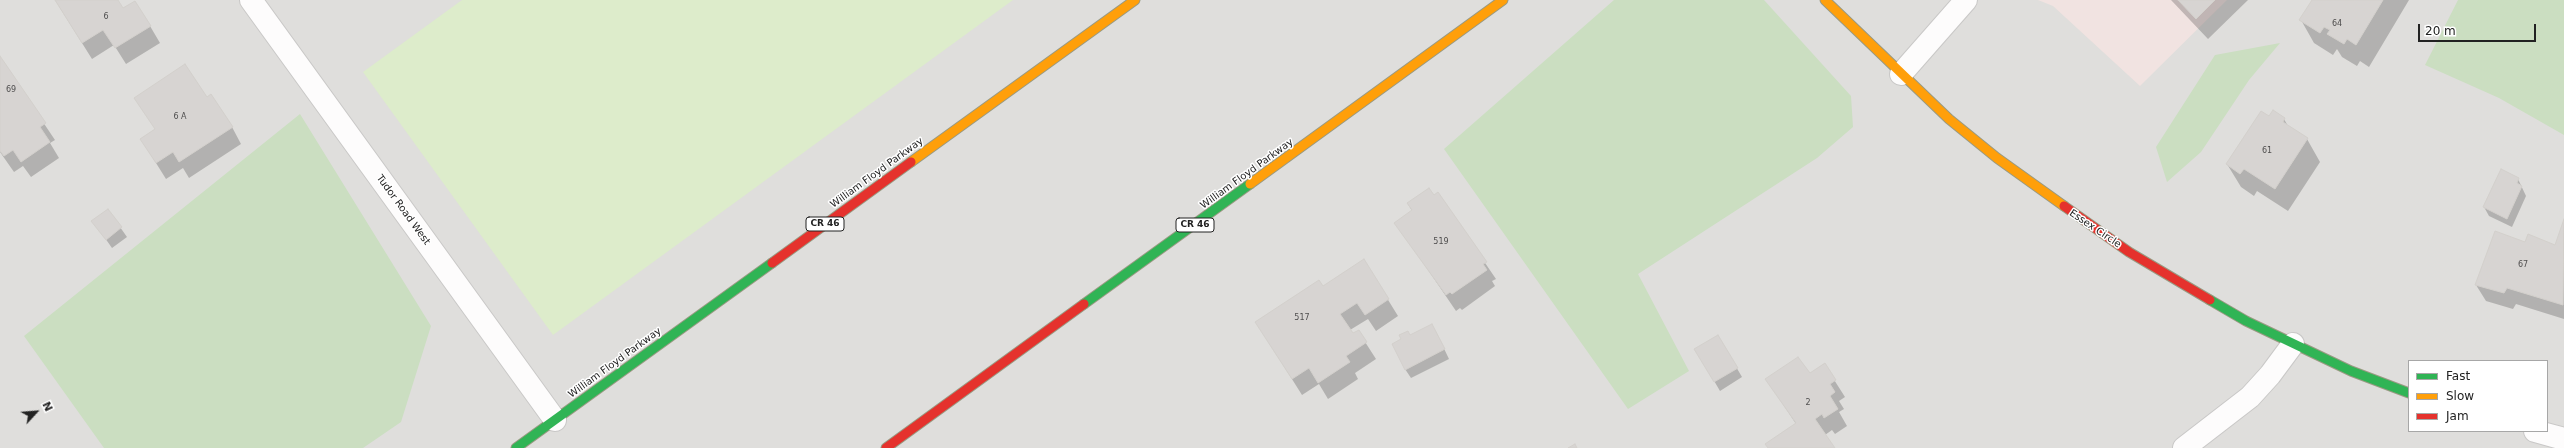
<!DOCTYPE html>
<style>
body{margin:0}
#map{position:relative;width:2564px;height:448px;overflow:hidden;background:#f0eeeb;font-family:"DejaVu Sans",sans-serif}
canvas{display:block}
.legend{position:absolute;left:2408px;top:360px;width:140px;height:72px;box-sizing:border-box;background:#fff;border:1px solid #a7a7a7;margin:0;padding:5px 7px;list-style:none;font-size:12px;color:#222}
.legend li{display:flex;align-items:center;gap:8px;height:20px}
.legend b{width:20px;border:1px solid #a7a7a7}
.north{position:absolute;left:16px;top:392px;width:40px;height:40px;-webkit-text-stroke:3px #fff;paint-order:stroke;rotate:64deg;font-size:11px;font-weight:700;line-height:16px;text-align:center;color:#222}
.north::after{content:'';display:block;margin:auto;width:14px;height:18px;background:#222;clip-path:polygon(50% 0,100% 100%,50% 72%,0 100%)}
.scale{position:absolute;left:2418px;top:24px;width:118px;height:18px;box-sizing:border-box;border:2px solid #222;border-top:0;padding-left:5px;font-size:12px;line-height:14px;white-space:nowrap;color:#222;-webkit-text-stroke:3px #fff;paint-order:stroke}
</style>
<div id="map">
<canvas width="2564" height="448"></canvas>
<ul class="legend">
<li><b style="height:5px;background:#30b455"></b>Fast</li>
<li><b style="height:5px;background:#ff9f0a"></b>Slow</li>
<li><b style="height:5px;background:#e5322d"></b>Jam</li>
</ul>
<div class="north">N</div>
<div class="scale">20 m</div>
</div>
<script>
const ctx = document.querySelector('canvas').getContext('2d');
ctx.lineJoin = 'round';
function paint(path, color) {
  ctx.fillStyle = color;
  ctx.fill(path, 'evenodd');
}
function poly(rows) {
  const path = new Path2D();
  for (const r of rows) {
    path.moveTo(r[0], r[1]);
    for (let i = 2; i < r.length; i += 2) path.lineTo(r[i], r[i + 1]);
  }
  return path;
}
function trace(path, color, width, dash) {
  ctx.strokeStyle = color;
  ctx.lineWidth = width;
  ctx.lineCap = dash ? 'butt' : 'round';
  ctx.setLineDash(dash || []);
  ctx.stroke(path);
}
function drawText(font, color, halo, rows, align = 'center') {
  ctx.font = font + ' "DejaVu Sans",sans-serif';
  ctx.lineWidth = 3;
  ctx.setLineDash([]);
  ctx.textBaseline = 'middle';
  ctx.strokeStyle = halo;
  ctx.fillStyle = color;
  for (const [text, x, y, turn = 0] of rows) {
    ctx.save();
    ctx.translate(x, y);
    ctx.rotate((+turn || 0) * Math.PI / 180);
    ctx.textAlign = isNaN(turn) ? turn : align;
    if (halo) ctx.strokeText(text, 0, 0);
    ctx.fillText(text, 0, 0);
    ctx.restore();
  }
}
paint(poly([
 [0,0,2564,0,2564,448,0,448],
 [2409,361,2547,361,2547,431,2409,431]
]), '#dfdedc');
paint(poly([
 [2038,0,2227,0,2140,86,2053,6]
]), '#f1e3e1');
paint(poly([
 [462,0,1013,0,553,335,363,72]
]), '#ddeccb');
paint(poly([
 [1614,0,1764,0,1851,96,1853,127,1817,158,1638,274,1689,371,1628,409,1444,149],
 [2458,0,2564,0,2564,135,2499,98,2425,65],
 [2280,43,2249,80,2201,152,2167,182,2156,147,2215,55],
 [300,114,431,326,401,422,363,448,104,448,24,336]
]), '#cbdec1');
paint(poly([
 [55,0,116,0,123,10,150,26,160,43,126,64,114,45,92,59],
 [2171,0,2248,0,2208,39],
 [2313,0,2409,0,2369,67,2360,61,2357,66,2342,57,2337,49,2333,55,2314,43,2301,20],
 [0,58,55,140,50,143,59,158,31,177,23,166,14,172,0,152],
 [207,98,232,127,241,144,189,178,183,168,166,179,141,139],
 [2270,118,2284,119,2289,128,2307,139,2320,162,2288,211,2257,191,2254,196,2241,187,2227,164],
 [2518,179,2526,196,2512,227,2489,216,2484,207],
 [1438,194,1496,279,1492,281,1495,286,1462,310,1460,308,1456,311,1396,223,1412,211,1408,204],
 [108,210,127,237,112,248,93,221],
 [2564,222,2564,319,2516,304,2513,309,2486,301,2476,285,2526,244,2556,246],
 [1364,261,1398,316,1376,331,1368,319,1350,330,1353,335,1358,331,1376,359,1355,373,1358,379,1328,399,1319,384,1302,395,1266,338,1323,287],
 [1437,334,1449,359,1411,378,1405,369,1410,336],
 [1718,336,1742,377,1720,391,1696,350],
 [1824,364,1845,397,1839,401,1844,409,1839,412,1847,426,1835,434,1832,430,1825,435,1834,448,1769,448,1796,424,1767,380,1810,374]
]), '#0003');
const building = poly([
 [55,0,118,0,123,8,135,1,151,26,115,48,103,30,82,43,55,0],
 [2178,0,2215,0,2196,19,2178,0],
 [2312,0,2383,0,2356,45,2347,39,2344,44,2327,34,2330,30,2324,27,2320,33,2299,20,2312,0],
 [0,56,46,123,40,127,50,142,21,162,13,150,4,156,0,151,0,56],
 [185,64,207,97,211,94,233,127,179,162,173,152,156,163,140,139,155,129,134,98,185,64],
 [2273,110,2285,118,2283,122,2308,138,2275,189,2244,169,2240,174,2226,164,2261,111,2269,116,2273,110],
 [2501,169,2519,178,2517,183,2522,186,2507,219,2483,207,2501,169],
 [1429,188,1434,195,1438,192,1487,262,1483,264,1487,270,1452,294,1450,292,1446,295,1394,223,1412,210,1407,203,1429,188],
 [108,209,122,227,106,240,91,221,108,209],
 [2564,219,2563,305,2507,288,2504,293,2475,285,2495,231,2525,242,2528,234,2555,245,2564,219],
 [1364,259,1389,299,1365,315,1357,303,1340,314,1353,333,1359,330,1367,342,1346,356,1350,362,1318,383,1309,368,1292,379,1255,322,1319,280,1323,286,1364,259],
 [1432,324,1445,349,1405,370,1392,344,1401,339,1399,335,1408,331,1410,335,1432,324],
 [1718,335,1738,368,1714,382,1694,349,1718,335],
 [1798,357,1810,373,1825,363,1836,380,1830,384,1835,392,1830,396,1838,409,1824,418,1822,414,1815,419,1835,448,1768,448,1765,444,1796,423,1765,379,1798,357],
 [1575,444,1577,448,1568,448,1575,444]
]);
paint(building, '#d7d4d2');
trace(building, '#d3d0cc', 1);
const lane = poly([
 [1901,74,1966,0]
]);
const street = poly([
 [251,0,555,420],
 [2535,431,2564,439],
 [2184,448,2250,397,2270,375,2293,344]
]);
const fast = poly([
 [2210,300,2246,321,2351,371,2409,393],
 [1084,304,1250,184],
 [516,448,772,263]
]);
const slow = poly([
 [1825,0,1949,119,1997,158,2064,206],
 [911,162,1135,0],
 [1250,184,1503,0]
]);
const jam = poly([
 [2064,206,2129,252,2210,300],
 [772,263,911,162],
 [886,448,1084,304]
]);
trace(lane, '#c9c8c7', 24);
trace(street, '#c9c8c7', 24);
trace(fast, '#999a82', 11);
trace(slow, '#999a82', 11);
trace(jam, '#999a82', 11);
trace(lane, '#fdfcfc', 22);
trace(street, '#fdfcfc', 22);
trace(fast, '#30b455', 9);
trace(slow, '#ff9f0a', 9);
trace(jam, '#e5322d', 9);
drawText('8px', '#4f4e4e', null, [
 ["6",106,17],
 ["64",2337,24],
 ["69",11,90],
 ["6 A",180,117],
 ["61",2267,151],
 ["519",1441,242],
 ["67",2523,265],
 ["517",1302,318],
 ["2",1808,403]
]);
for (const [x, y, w] of [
 [825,224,38],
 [1195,225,38]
]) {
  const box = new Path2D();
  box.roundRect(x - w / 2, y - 7, w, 14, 3);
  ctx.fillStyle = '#fff';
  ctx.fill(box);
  trace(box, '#222', 1);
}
drawText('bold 9px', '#222', null, [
 ["CR 46",825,224],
 ["CR 46",1195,225]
]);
drawText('10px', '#222', '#fff', [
 ["William Floyd Parkway",877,173,-36],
 ["William Floyd Parkway",1247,174,-36],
 ["Tudor Road West",403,210,54],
 ["Essex Circle",2095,229,34],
 ["William Floyd Parkway",615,363,-36]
]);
</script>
